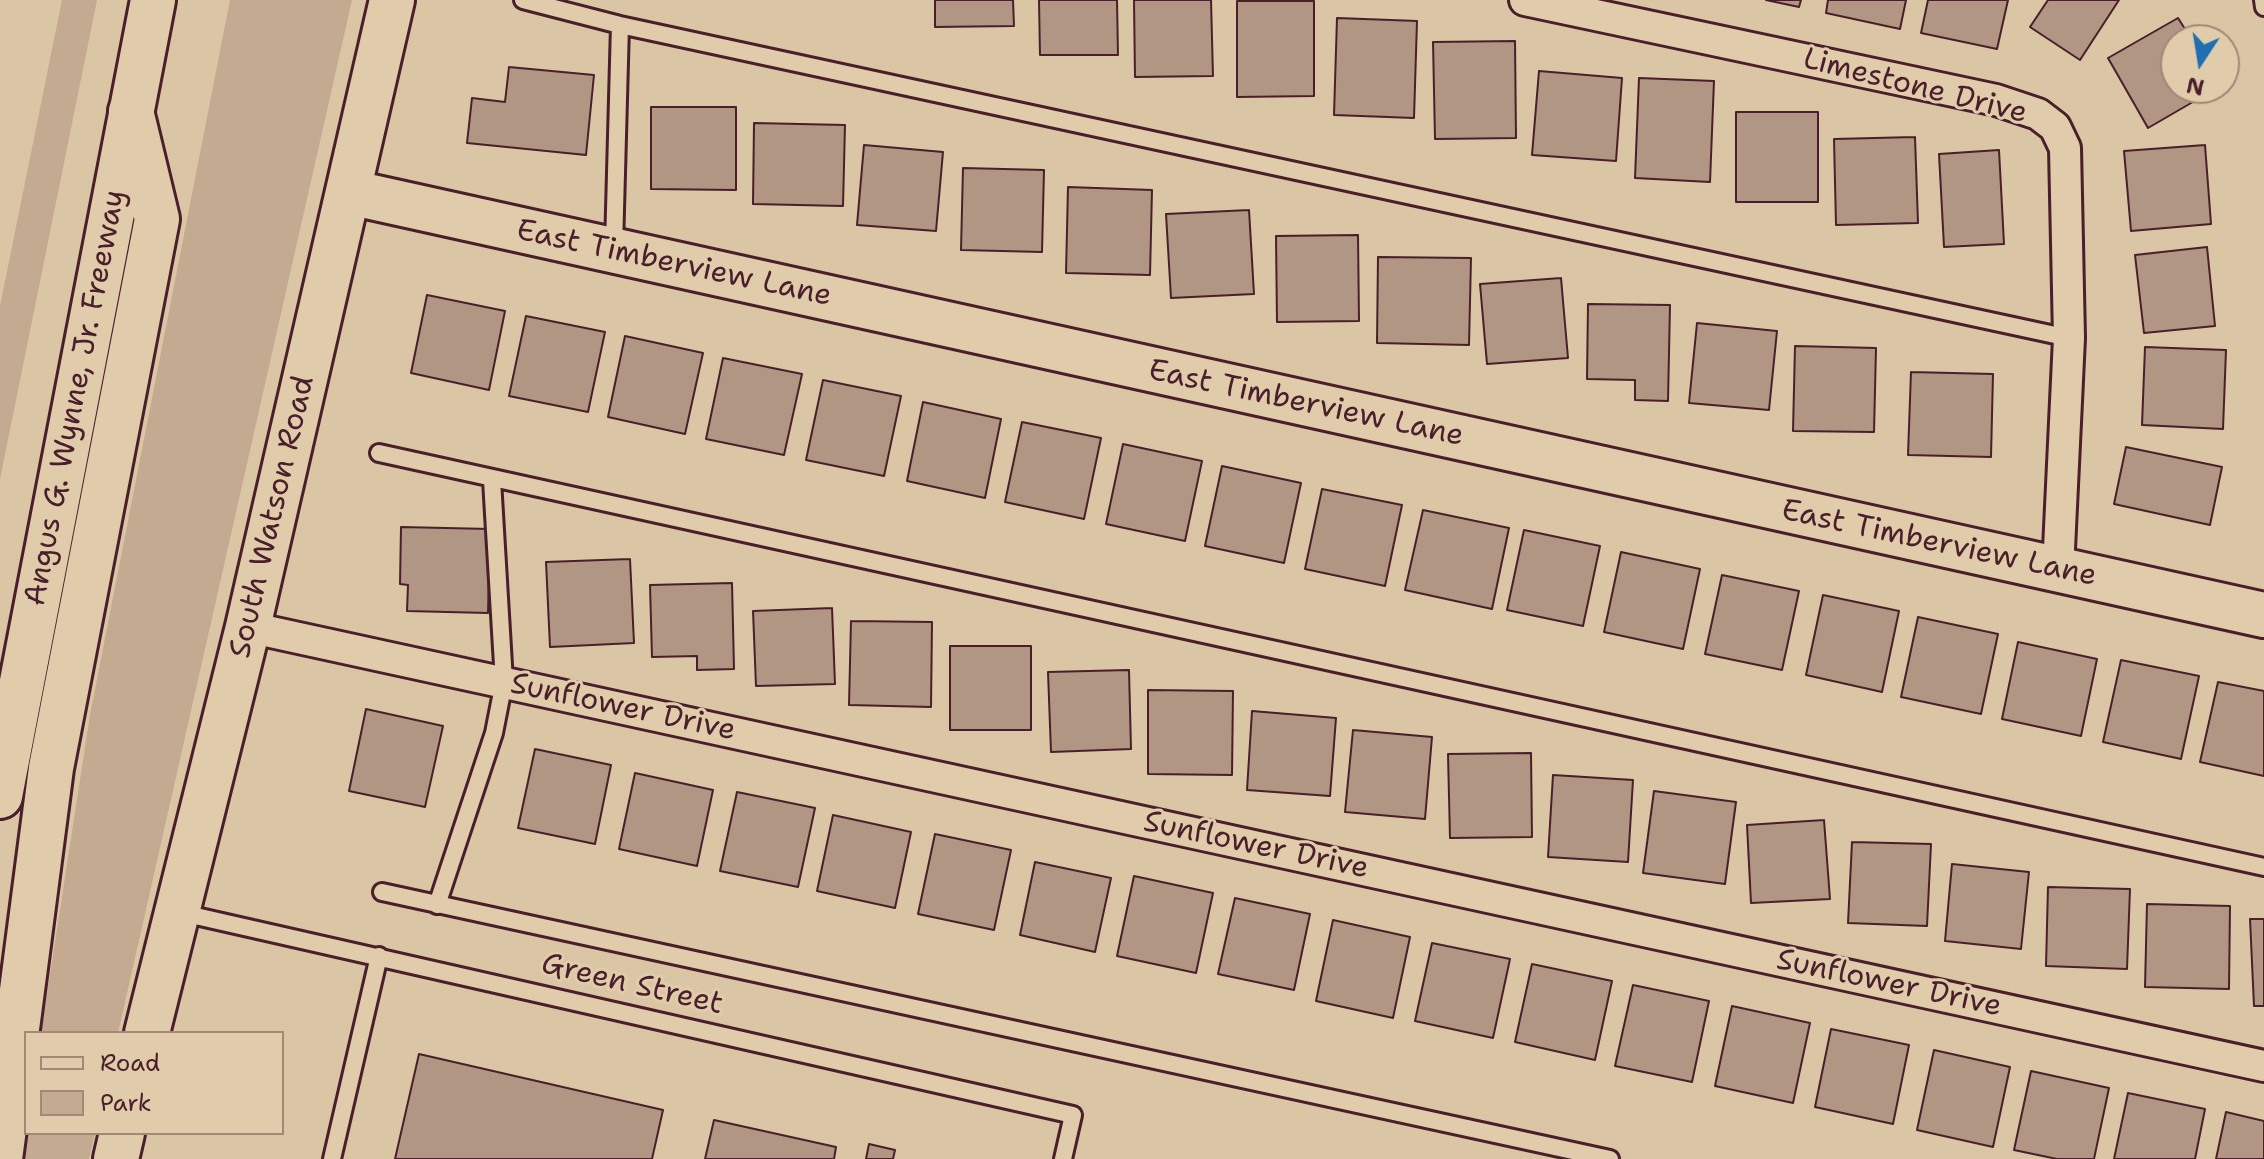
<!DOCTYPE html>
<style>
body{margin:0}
#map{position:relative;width:2264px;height:1159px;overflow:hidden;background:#dac5a5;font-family:"Shantell Sans",sans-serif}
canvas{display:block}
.legend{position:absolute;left:24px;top:1031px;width:260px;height:104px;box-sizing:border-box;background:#e0ccaa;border:2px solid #a48777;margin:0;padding:10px 14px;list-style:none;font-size:24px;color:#4a1f2b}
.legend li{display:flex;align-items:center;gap:16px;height:40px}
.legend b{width:40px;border:2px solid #a48777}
.north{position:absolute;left:2160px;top:24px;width:80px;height:80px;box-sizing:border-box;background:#e0ccaa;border:2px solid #a48777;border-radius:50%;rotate:192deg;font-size:22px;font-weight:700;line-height:32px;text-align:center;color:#4a1f2b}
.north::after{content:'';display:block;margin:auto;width:28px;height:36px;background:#1f6fb2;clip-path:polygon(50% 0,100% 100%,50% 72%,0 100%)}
</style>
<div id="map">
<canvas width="2264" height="1159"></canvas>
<ul class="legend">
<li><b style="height:10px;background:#e0ccaa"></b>Road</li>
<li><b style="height:22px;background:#c3aa91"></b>Park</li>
</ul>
<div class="north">N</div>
</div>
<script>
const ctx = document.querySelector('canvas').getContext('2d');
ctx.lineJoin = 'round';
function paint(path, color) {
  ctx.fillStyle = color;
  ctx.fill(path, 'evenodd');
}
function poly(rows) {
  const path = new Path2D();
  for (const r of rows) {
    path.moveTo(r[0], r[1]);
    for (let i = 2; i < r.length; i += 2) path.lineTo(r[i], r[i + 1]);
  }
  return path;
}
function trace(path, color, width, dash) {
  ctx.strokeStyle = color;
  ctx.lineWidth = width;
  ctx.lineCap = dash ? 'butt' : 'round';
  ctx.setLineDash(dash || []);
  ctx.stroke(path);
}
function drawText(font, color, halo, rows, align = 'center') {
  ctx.font = font + ' "Shantell Sans",sans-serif';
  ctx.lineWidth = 6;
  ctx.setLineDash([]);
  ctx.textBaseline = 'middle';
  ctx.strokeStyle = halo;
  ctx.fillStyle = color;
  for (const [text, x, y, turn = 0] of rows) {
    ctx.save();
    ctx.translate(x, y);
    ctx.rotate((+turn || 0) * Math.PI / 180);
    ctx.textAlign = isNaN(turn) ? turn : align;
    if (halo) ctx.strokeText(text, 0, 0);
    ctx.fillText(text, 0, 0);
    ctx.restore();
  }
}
paint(poly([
 [62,0,97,0,0,479,0,306],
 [230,0,352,0,118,1033,41,1033,90,715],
 [26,1126,26,1133,95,1133,89,1159,21,1159]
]), '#c3aa91');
const building = poly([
 [935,0,1013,0,1014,26,935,27,935,0],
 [1039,0,1117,0,1118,55,1040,55,1039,0],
 [1134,0,1211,0,1213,76,1135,77,1134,0],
 [1766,0,1801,0,1799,7,1766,0],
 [1828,0,1906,0,1900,29,1826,13,1828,0],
 [1928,0,2008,0,1997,49,1921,33,1928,0],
 [2048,0,2119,0,2080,60,2030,27,2048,0],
 [1237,1,1314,1,1314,96,1237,97,1237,1],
 [1337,18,1417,21,1414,118,1334,115,1337,18],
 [2178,18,2192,40,2176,40,2176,88,2217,88,2148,128,2108,58,2178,18],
 [1515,41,1516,138,1435,139,1433,42,1515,41],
 [509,67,594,75,586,155,467,143,472,98,505,102,509,67],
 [1539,71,1622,78,1616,161,1532,155,1539,71],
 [1639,78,1714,81,1710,182,1635,178,1639,78],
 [651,107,736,107,736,190,651,189,651,107],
 [1736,112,1818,112,1818,202,1736,202,1736,112],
 [754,123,845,125,843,206,753,204,754,123],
 [1915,137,1918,223,1836,225,1834,139,1915,137],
 [864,145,943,152,936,231,857,225,864,145],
 [2205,145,2211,224,2131,231,2124,151,2205,145],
 [1999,150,2004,244,1944,247,1939,154,1999,150],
 [963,168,1044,170,1042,252,961,250,963,168],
 [1068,187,1152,190,1150,275,1066,273,1068,187],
 [1249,210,1254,294,1171,298,1166,214,1249,210],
 [1358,235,1359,321,1277,322,1276,236,1358,235],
 [2207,247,2215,326,2144,333,2135,255,2207,247],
 [1378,257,1471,258,1469,345,1377,343,1378,257],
 [1561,278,1568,358,1487,364,1480,284,1561,278],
 [427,295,505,311,489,390,411,373,427,295],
 [1588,304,1670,305,1668,401,1635,400,1635,380,1587,379,1588,304],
 [526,316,605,332,588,412,509,396,526,316],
 [1697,323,1777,331,1769,410,1689,403,1697,323],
 [625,336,703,353,685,434,608,417,625,336],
 [1795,346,1876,348,1874,432,1793,431,1795,346],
 [2145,347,2226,350,2223,429,2142,425,2145,347],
 [723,358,802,374,784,455,706,439,723,358],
 [1911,372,1993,374,1991,457,1908,455,1911,372],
 [823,380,901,396,884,476,806,460,823,380],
 [923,402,1001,419,985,498,907,481,923,402],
 [1022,422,1101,438,1084,519,1005,502,1022,422],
 [1123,444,1202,461,1185,541,1106,524,1123,444],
 [2126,447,2222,467,2210,525,2114,504,2126,447],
 [1222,466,1301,483,1284,563,1205,546,1222,466],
 [1322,489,1402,505,1385,586,1305,569,1322,489],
 [1423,510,1509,528,1492,609,1405,590,1423,510],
 [401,527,490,529,488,613,407,611,408,585,400,584,401,527],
 [1524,530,1600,546,1583,626,1507,610,1524,530],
 [1621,552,1700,569,1683,649,1604,632,1621,552],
 [630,559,634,643,550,647,546,562,630,559],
 [1722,575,1799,591,1782,670,1705,654,1722,575],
 [732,583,734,669,697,670,697,656,652,657,650,585,732,583],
 [1823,595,1899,611,1882,692,1806,675,1823,595],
 [832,608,835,684,756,686,753,611,832,608],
 [1918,617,1998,634,1981,714,1901,697,1918,617],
 [851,621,932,622,931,707,849,705,851,621],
 [2018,642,2097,659,2081,736,2002,719,2018,642],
 [950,646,1031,646,1031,730,950,730,950,646],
 [2121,660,2199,676,2181,759,2103,742,2121,660],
 [1129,670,1131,749,1051,752,1048,672,1129,670],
 [2218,682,2264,691,2264,776,2200,762,2218,682],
 [1148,690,1233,691,1232,775,1148,774,1148,690],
 [366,709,443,726,425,807,349,791,366,709],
 [1252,711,1336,718,1330,796,1247,790,1252,711],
 [1353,730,1432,737,1425,819,1345,812,1353,730],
 [535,749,611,765,595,844,518,828,535,749],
 [1531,753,1532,837,1450,838,1448,754,1531,753],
 [635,773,713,790,697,866,619,849,635,773],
 [1553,775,1633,780,1628,862,1548,857,1553,775],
 [1654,791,1736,802,1725,884,1643,873,1654,791],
 [737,792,815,808,798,887,720,871,737,792],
 [833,815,911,832,895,908,817,891,833,815],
 [1824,820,1830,899,1751,903,1747,825,1824,820],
 [935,834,1011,850,994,930,918,914,935,834],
 [1852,842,1931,844,1927,926,1848,923,1852,842],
 [1035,862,1111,878,1095,952,1020,935,1035,862],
 [1952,864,2029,872,2021,949,1945,941,1952,864],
 [1134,876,1213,893,1196,973,1117,956,1134,876],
 [2048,887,2130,889,2127,969,2046,966,2048,887],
 [1235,898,1310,914,1294,990,1218,974,1235,898],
 [2147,904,2230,906,2229,989,2145,987,2147,904],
 [2250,919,2264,919,2264,1006,2254,1006,2250,919],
 [1333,920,1410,937,1393,1018,1316,1001,1333,920],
 [1432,943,1510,959,1493,1038,1415,1021,1432,943],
 [1532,964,1612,981,1595,1060,1515,1042,1532,964],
 [1633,985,1709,1001,1692,1082,1615,1066,1633,985],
 [1732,1006,1810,1023,1793,1103,1715,1086,1732,1006],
 [1831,1029,1909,1045,1893,1124,1815,1107,1831,1029],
 [1934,1050,2010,1067,1993,1147,1917,1130,1934,1050],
 [419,1054,663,1110,652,1159,395,1159,419,1054],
 [2031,1071,2109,1088,2094,1159,2057,1159,2014,1150,2031,1071],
 [2128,1093,2205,1109,2195,1159,2114,1159,2128,1093],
 [2226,1112,2264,1121,2264,1159,2216,1159,2226,1112],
 [714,1120,836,1147,834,1159,705,1159,714,1120],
 [869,1144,895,1150,893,1159,866,1159,869,1144]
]);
paint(building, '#b19683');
trace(building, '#4a1f2b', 2);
const lane = poly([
 [523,0,620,25,2069,338],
 [2263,0,2264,7],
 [614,247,620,25],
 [379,453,2264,867],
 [382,892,1610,1159],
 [437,905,494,733,504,682,492,480],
 [178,912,1073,1115,1063,1159],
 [332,1159,379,956]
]);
const street = poly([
 [1525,0,1996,100,2038,114,2055,127,2065,148,2069,338,2058,570],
 [248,627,2264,1066]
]);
const secondary = poly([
 [349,192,2264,615],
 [147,1033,248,627,392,0],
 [116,1159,122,1133]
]);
const highway = poly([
 [0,796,153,0],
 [0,1159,51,768,157,219,131,111]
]);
trace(lane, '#4a1f2b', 22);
trace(street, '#4a1f2b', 36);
trace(secondary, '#4a1f2b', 50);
trace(highway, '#4a1f2b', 50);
trace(lane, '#e0ccaa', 16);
trace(street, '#e0ccaa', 30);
trace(secondary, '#e0ccaa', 44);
trace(highway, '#e0ccaa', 44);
drawText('30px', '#4a1f2b', '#e0ccaa', [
 ["Limestone Drive",1915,87,14],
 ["East Timberview Lane",674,264,12],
 ["Angus G. Wynne, Jr. Freeway",76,398,-79],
 ["East Timberview Lane",1306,404,12],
 ["South Watson Road",273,517,-77],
 ["East Timberview Lane",1939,544,12],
 ["Sunflower Drive",623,708,12],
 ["Sunflower Drive",1256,846,12],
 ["Sunflower Drive",1889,984,12],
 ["Green Street",632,985,13]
]);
</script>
